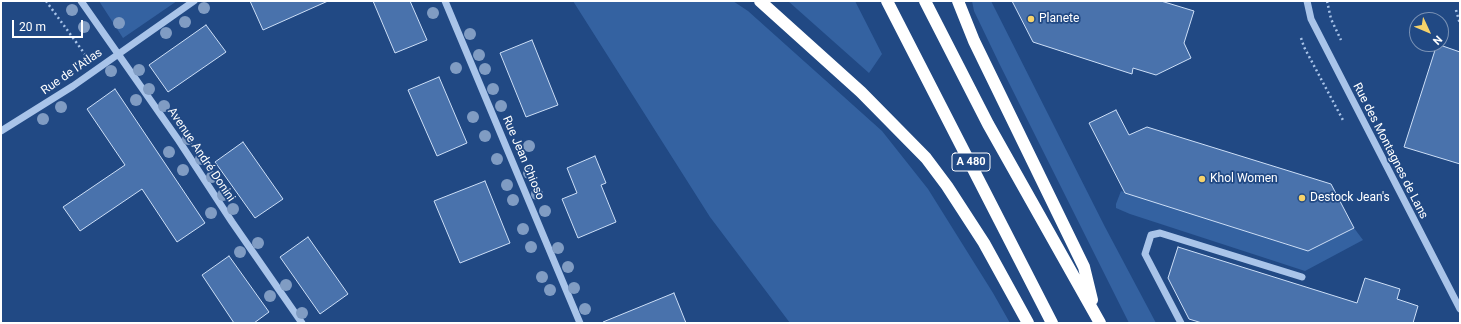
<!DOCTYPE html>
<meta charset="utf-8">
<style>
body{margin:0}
#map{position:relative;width:1461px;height:324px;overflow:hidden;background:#214984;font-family:Roboto,sans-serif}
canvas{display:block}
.frame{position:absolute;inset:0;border:2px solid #fff;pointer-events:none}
.north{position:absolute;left:1409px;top:12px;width:40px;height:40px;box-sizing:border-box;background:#214984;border:1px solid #7a92b5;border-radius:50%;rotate:134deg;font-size:11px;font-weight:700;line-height:16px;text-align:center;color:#fff}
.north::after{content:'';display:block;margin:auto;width:14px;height:18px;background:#f6d26a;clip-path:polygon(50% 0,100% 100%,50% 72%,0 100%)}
.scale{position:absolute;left:12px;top:20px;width:71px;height:18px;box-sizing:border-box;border:2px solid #fff;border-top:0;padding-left:5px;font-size:12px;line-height:14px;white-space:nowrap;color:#fff;-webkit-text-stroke:3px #214984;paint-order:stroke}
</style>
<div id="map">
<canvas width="1461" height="324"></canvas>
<div class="frame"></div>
<div class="north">N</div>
<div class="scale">20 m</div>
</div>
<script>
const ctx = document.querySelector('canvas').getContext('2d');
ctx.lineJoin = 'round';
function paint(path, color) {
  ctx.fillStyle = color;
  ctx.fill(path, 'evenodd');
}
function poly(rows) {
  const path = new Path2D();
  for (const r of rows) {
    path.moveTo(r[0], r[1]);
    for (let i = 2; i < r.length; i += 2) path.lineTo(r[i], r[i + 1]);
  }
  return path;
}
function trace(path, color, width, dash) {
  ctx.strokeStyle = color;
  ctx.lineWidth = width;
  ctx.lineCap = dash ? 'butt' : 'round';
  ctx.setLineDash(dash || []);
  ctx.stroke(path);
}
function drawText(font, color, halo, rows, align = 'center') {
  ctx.font = font + ' Roboto,sans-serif';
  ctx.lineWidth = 3.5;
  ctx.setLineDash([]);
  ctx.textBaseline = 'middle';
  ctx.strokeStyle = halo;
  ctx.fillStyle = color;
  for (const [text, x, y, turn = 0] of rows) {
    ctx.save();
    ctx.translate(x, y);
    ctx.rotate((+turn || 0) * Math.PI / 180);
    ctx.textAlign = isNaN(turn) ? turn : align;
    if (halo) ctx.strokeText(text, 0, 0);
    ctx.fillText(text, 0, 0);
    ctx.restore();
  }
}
paint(poly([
 [99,1,177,1,123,38],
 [573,1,733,1,748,11,882,131,928,189,993,293,1010,323,790,323,710,217],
 [788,1,855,1,882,54,869,73],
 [972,1,991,1,1105,227,1156,323,1129,323,999,63,974,11],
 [1121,191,1294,247,1297,237,1318,246,1354,228,1363,240,1305,271,1130,214,1116,208,1116,204]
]), '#3462a1');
const building = poly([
 [250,1,328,1,263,30,250,1],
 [373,1,410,1,427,40,395,53,373,1],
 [1012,1,1161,1,1194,11,1184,43,1191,58,1156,75,1133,68,1132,74,1033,42,1012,1],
 [206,25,226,52,168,92,149,65,206,25],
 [532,40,558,105,526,117,500,53,532,40],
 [1437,44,1460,52,1460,164,1404,147,1437,44],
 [439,77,467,143,437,156,408,90,439,77],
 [115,89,205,223,177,242,142,189,80,231,63,207,125,165,87,109,115,89],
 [1116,110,1129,135,1147,127,1331,184,1354,228,1308,251,1125,193,1089,123,1116,110],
 [243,142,283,199,255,218,215,162,243,142],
 [595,156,606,183,601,185,616,222,578,238,562,199,577,193,567,168,595,156],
 [485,181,510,243,460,263,434,201,485,181],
 [308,237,348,294,320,314,280,257,308,237],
 [1178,247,1357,303,1365,278,1400,289,1397,299,1418,306,1413,323,1202,323,1189,319,1168,278,1178,247],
 [229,256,269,312,254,323,234,323,202,275,229,256],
 [674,293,686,323,603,323,603,322,674,293]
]);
paint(building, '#4972ac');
trace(building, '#cddff7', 1);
trace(poly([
 [46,1,87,57],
 [1327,1,1331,19,1341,40],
 [1456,10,1460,24],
 [1301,38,1304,47,1344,122]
]), '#a9c4e9', 2.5, [2, 3]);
trace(poly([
 [81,1,179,141,232,222,302,323],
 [445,1,580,323],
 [1307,1,1311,19,1460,309],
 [1,131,73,86,194,1],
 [1181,323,1145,254,1151,235,1160,233,1302,277]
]), '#a9c4e9', 7);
trace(poly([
 [760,1,861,92,926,158,947,186,984,243,1028,323],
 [887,1,1052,323],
 [925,1,988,124,1100,323],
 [958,1,974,41,1084,267,1092,300]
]), '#fff', 12);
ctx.fillStyle = '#809cc3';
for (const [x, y] of [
 [204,8],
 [72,10],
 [433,13],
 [185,22],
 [119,23],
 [84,27],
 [166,33],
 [470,34],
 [479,55],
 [456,68],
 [485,69],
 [139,70],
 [111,71],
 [149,89],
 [493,89],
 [136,100],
 [164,106],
 [501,106],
 [61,107],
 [473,117],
 [43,119],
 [485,136],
 [188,139],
 [529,146],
 [169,152],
 [201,159],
 [497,159],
 [183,170],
 [529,173],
 [212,177],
 [507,185],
 [537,194],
 [223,195],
 [513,200],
 [233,209],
 [545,211],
 [211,213],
 [523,229],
 [258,243],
 [531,247],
 [558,248],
 [240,252],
 [568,267],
 [542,277],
 [286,285],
 [574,288],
 [550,290],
 [270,296],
 [585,309],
 [302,313]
]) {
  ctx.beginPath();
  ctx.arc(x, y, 6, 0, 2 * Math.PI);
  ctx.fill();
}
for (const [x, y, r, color] of [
 [1031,19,4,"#f6d26a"],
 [1202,179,4,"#f6d26a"],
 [1302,198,4,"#f6d26a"]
]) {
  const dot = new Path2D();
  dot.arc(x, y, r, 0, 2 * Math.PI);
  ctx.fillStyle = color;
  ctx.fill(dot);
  trace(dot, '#214984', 1.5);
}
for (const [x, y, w] of [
 [971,162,38]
]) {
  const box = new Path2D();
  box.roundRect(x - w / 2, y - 9, w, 18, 3);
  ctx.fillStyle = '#214984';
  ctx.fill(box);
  trace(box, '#fff', 1);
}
drawText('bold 11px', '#fff', null, [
 ["A 480",971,162]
]);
drawText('12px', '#fff', '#214984', [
 ["Planete",1039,19],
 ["Khol Women",1210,179],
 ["Destock Jean's",1310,198]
], 'left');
drawText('12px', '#fff', '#214984', [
 ["Rue de l'Atlas",72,72,-35],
 ["Rue des Montagnes de Lans",1390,151,63],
 ["Avenue André Donini",201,155,56],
 ["Rue Jean Chioso",523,158,67]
]);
</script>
